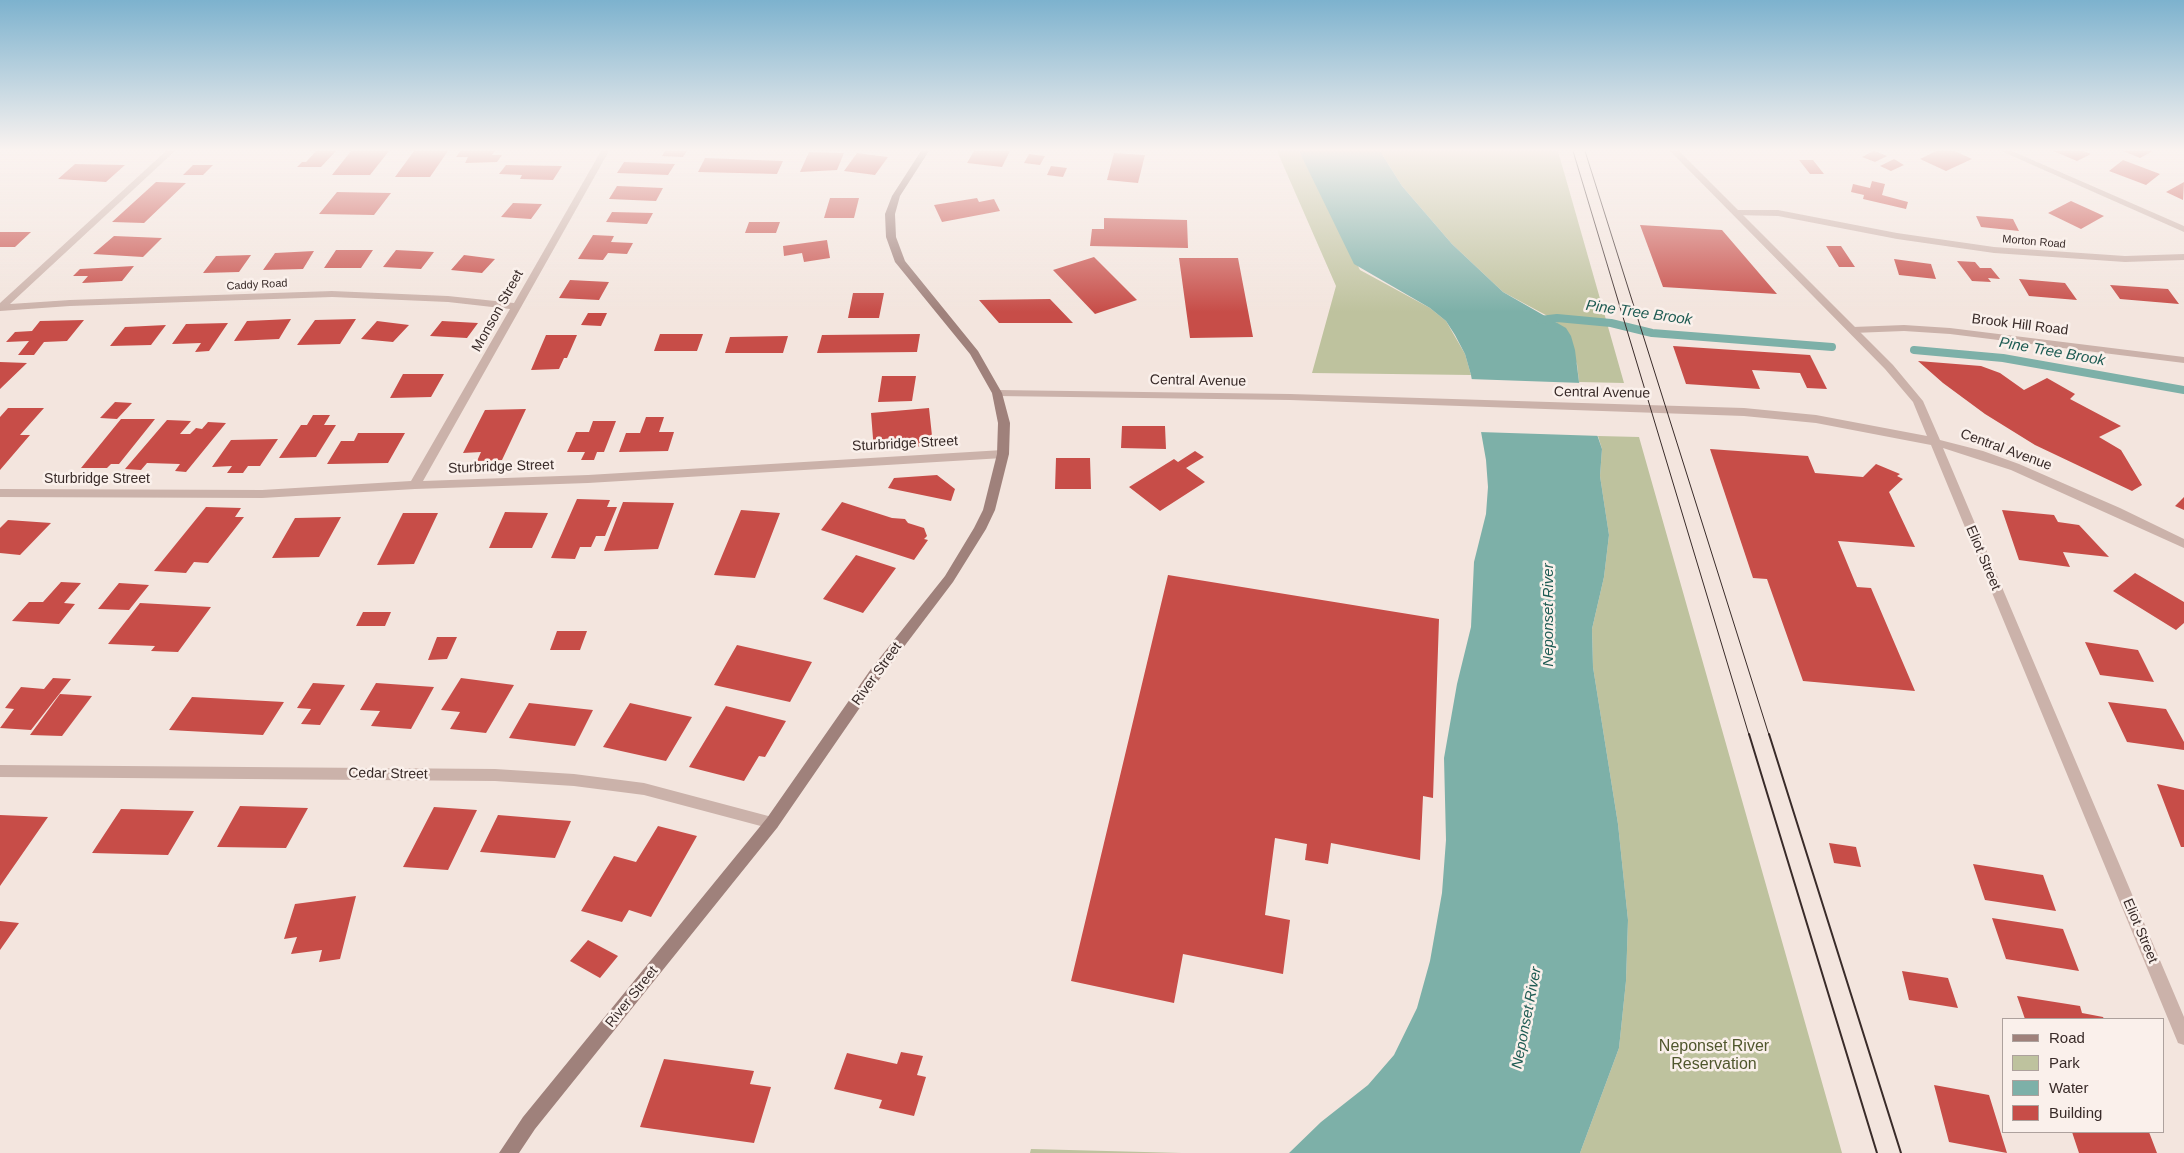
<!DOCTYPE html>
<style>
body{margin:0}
#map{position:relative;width:2184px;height:1153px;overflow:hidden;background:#f3e5de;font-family:Helvetica,sans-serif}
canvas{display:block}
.legend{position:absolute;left:2002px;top:1018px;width:162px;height:115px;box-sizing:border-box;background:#faf0eb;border:1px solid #ada19d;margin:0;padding:6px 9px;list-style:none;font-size:15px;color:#392b29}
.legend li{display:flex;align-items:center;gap:10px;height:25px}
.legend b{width:25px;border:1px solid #ada19d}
</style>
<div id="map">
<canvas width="2184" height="1153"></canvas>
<ul class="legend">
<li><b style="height:6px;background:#9f817b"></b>Road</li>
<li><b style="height:14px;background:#bec29e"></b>Park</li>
<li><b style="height:14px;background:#7db0a8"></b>Water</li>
<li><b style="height:14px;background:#c74d48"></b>Building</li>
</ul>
</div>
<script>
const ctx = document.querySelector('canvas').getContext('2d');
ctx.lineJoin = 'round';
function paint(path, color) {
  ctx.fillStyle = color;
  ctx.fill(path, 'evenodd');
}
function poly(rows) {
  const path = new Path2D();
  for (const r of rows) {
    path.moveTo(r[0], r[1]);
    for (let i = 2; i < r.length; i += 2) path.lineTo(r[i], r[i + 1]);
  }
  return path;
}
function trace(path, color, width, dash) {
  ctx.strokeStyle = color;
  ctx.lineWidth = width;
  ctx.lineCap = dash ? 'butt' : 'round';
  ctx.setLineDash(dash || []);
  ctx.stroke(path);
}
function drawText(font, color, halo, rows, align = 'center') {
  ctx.font = font + ' Helvetica,sans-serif';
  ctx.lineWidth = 5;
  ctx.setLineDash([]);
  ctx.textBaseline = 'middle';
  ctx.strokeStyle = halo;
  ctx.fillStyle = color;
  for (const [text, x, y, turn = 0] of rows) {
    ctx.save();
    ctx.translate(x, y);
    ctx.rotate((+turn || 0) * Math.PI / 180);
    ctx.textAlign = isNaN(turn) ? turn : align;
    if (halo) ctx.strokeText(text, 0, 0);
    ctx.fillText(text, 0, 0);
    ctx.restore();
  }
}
paint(poly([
 [1277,151,1299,151,1360,270,1430,308,1446,321,1465,354,1471,375,1312,373,1336,286],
 [1380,151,1558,151,1624,383,1579,382,1577,364,1555,320,1503,292,1452,244,1402,186],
 [1598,436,1639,437,1842,1153,1580,1153,1619,1048,1626,981,1628,920,1618,824,1593,667,1592,629,1604,577,1609,535,1600,476,1602,449],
 [1031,1149,1182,1153,1030,1153]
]), '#bec29e');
paint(poly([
 [1299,151,1380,151,1402,186,1452,244,1503,292,1566,328,1571,336,1575,350,1579,382,1602,449,1600,476,1609,535,1604,577,1592,629,1593,667,1618,824,1628,920,1626,981,1619,1048,1580,1153,1289,1153,1321,1122,1368,1085,1394,1055,1417,1008,1430,961,1442,893,1446,840,1444,758,1457,684,1471,627,1474,562,1486,514,1488,487,1486,460,1471,375,1465,354,1455,335,1446,321,1430,308,1354,264]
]), '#7db0a8');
paint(poly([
 [1469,379,1582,383,1601,436,1479,432]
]), '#f3e5de');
trace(poly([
 [1540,320,1557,318,1611,323,1652,333,1832,347],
 [1914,350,2003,358,2184,390]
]), '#7db0a8', 8);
paint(poly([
 [316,151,336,151,321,167,297,167,302,162,306,162],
 [351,151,389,151,370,175,332,175],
 [414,151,448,151,430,177,395,177],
 [460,151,495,151,492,155,502,155,497,162,465,163,468,157,456,157],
 [665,151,687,151,683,157,662,156],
 [974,151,1010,151,1002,167,967,163],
 [1873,151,1875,151,1887,156,1875,162,1862,157],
 [1936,151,1955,151,1972,159,1946,171,1920,159],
 [2053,151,2084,151,2091,154,2077,161],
 [2123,151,2153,151,2140,158],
 [809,152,844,153,837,170,800,172],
 [857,153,888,157,875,175,844,171],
 [1114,153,1145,155,1138,183,1107,180],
 [1029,154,1045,156,1040,165,1024,163],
 [705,158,783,161,777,174,698,172],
 [1894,159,1904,165,1891,171,1880,166],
 [1799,160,1813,160,1824,174,1810,174],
 [2123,160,2160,174,2146,185,2109,171],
 [624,162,675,164,668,175,617,173],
 [75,164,125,165,106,182,58,179],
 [193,165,213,165,203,175,183,175],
 [506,165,562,166,553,180,520,179,522,175,499,174],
 [1051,166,1067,168,1063,177,1047,175],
 [1872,181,1885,184,1882,195,1908,202,1906,209,1863,199,1864,195,1851,192,1853,184,1870,188],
 [156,182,186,183,144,223,112,222],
 [2184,182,2183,200,2166,192],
 [617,186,663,188,656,201,609,199],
 [337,192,391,193,374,215,319,214],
 [830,198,859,198,854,218,824,218],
 [977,198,979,202,994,199,1000,211,942,222,934,205],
 [2071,201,2104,216,2081,229,2048,213],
 [513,203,542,204,531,219,501,217],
 [612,212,653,213,647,224,606,222],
 [1976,216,2013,219,2019,231,1981,227],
 [1104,218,1187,220,1188,248,1090,246,1092,229,1104,229],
 [749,222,780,222,776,233,745,233],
 [1640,225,1722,230,1777,294,1663,287],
 [0,232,31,232,15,247,0,247],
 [593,235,614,236,611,242,633,243,627,254,608,253,603,260,578,259],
 [114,236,162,238,143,257,93,254],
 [827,240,830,258,804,262,802,253,784,256,783,246],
 [1826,246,1841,246,1855,267,1839,267],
 [336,250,373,250,361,268,324,268],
 [396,250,434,252,421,269,383,267],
 [314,251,303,269,263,270,275,253],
 [251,255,239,272,203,273,216,256],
 [464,255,495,259,482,273,451,270],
 [1094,257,1137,300,1095,314,1053,270],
 [1179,258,1238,258,1253,337,1190,338],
 [1894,259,1931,264,1936,279,1899,275],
 [1957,261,1975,262,1980,268,1991,268,2000,279,1988,278,1991,282,1972,281],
 [134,266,122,281,82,283,88,276,73,276,80,269],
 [2019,279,2065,283,2077,300,2029,296],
 [570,280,609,282,599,300,559,298],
 [2110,285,2168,289,2179,304,2120,299],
 [853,293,884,293,879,318,848,318],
 [1050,299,1073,323,999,323,979,300],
 [588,313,607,313,601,326,581,325],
 [291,319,279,339,234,341,247,321],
 [356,319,340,344,297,345,315,320],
 [84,320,67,341,44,342,34,355,18,355,29,341,6,342,15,332,32,331,40,321],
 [377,321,409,325,393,342,361,339],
 [442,321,478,323,467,338,430,336],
 [228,323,209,351,195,352,201,343,172,344,186,324],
 [166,325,151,345,110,346,125,327],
 [660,334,703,334,697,351,654,351],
 [920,334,917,352,817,353,822,335],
 [546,335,577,335,567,358,564,358,559,369,531,370],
 [788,336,783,353,725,353,730,337],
 [1673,346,1810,355,1827,389,1807,388,1800,373,1752,370,1760,389,1686,384],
 [1918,361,1981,366,2000,373,2024,390,2047,378,2075,394,2070,399,2121,426,2099,437,2121,450,2142,485,2132,491,2035,445,1985,414,1943,383],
 [0,362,27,363,0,389],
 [403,374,444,374,431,397,390,398],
 [882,376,916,376,912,401,878,402],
 [115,402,132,403,117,419,100,418],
 [8,408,44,408,20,435,30,435,0,470,0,417],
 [929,408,933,445,874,451,871,413],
 [526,409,502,460,477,461,481,452,463,453,485,410],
 [313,415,330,415,324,425,336,425,316,457,279,458,301,425,307,425],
 [646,417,664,417,659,432,674,432,668,451,619,452,626,433,640,433],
 [121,419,155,419,119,464,111,464,107,468,81,468],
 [167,420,191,421,180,434,190,434,196,428,202,429,208,422,226,423,186,472,175,471,180,464,147,463,141,470,125,469],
 [593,421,616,421,604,452,597,452,594,460,581,460,585,452,567,452,576,432,589,432],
 [1122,426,1165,426,1166,449,1121,448],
 [358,433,405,433,388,463,327,464,341,441,354,441],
 [278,439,260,466,248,466,243,473,227,473,232,466,212,467,231,440],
 [1710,449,1808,456,1815,473,1863,477,1876,464,1900,474,1897,476,1903,479,1889,492,1915,547,1838,541,1857,587,1871,588,1915,691,1803,681,1767,579,1753,578],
 [1195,451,1204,457,1186,468,1205,482,1160,511,1129,487,1174,459,1178,462],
 [1056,458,1090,458,1091,489,1055,489],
 [937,475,955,489,951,501,888,488,894,478],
 [2184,497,2184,510,2175,506],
 [577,499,610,500,607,507,617,507,605,536,596,536,591,547,580,547,575,559,551,558],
 [623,502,674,503,658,549,604,551],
 [842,502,892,518,905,519,908,523,924,528,927,536,924,539,928,540,914,560,821,530],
 [206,507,241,508,235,517,244,517,208,563,194,562,186,573,154,571],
 [741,510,780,513,755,578,714,575],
 [2002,510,2054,515,2058,522,2079,525,2109,557,2063,552,2070,567,2019,560],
 [505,512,548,513,532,548,489,548],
 [403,513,438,513,414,564,377,565],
 [341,517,319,557,272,558,295,518],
 [8,520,51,523,20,555,0,553,0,528],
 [856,555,896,568,863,613,823,599],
 [2135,573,2184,602,2184,623,2176,630,2113,591],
 [1168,575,1439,619,1433,798,1423,796,1420,860,1331,843,1328,864,1305,860,1307,844,1275,838,1265,915,1290,920,1283,974,1183,954,1174,1003,1071,981],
 [61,582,81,583,64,603,75,604,59,624,12,621,29,602,43,602],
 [119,583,149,585,129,610,98,609],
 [140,603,211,607,178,652,151,651,155,646,108,644],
 [363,612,391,612,385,626,356,626],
 [557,631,587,631,580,650,550,650],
 [437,637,457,637,447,659,428,660],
 [2085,642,2138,650,2154,682,2100,675],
 [737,645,812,662,790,702,714,685],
 [53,678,71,679,31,730,0,728,14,709,5,708,21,687,44,689],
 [461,678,514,685,486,733,450,729,460,712,441,710],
 [313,683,345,685,320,725,301,724,311,709,297,708],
 [376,683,434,687,411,729,371,726,380,711,360,710],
 [60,694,92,696,62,736,30,735],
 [192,697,284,702,263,735,169,730],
 [2108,702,2166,709,2184,742,2184,750,2127,742],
 [529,703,593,710,575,746,509,738],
 [630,703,692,717,666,761,603,747],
 [726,706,786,721,765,757,759,756,744,781,689,767],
 [2157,784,2184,790,2184,847,2181,847],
 [240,806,308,808,286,848,217,847],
 [434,807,477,810,448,870,403,867],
 [121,809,194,811,168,855,92,853],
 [0,815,48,817,0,886],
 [498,815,571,821,555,858,480,852],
 [658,826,697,836,651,917,629,910,622,922,581,911,614,856,636,862],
 [1829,843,1856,847,1861,867,1834,863],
 [1973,864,2043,875,2056,911,1985,900],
 [356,896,340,959,319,962,322,950,291,954,297,937,284,939,295,904],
 [1992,918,2063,929,2079,971,2006,959],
 [0,921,19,923,0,950],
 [588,940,618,956,600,978,570,961],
 [1902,971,1948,978,1958,1008,1909,1000],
 [2017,996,2080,1006,2082,1013,2103,1017,2104,1019,2025,1019],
 [901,1052,923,1056,917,1075,926,1077,914,1116,879,1108,882,1100,834,1089,847,1053,897,1064],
 [664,1059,754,1071,750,1084,771,1087,754,1143,640,1127],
 [1934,1085,1989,1095,2007,1153,1949,1142],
 [2072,1132,2149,1132,2157,1153,2079,1153]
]), '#c74d48');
paint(poly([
 [166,151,175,151,10,304,70,300,332,291,448,296,514,303,601,151,609,151,423,481,588,475,1003,450,1009,454,1003,458,588,483,415,489,262,498,0,497,0,489,262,490,411,481,510,309,448,302,332,297,70,306,0,311,0,303,166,151],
 [2001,151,2012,151,2184,226,2184,232,2001,151],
 [1736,210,1778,210,1897,233,1994,247,2125,256,2184,254,2184,260,2125,262,1994,253,1897,239,1778,216,1733,215,1733,211,1736,210],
 [1904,325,1950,328,2184,357,2184,363,1950,334,1904,331,1853,333,1848,330,1853,327,1904,325],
 [0,765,495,769,574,774,644,783,772,817,777,818,779,823,777,828,772,829,644,795,574,786,495,781,0,777,0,765]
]), '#cbb2aa');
paint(poly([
 [1670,151,1679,151,1893,365,1923,401,1940,440,1983,451,2019,464,2120,508,2184,539,2184,548,2011,470,1943,448,2184,1017,2184,1045,2178,1043,1931,445,1816,423,1744,416,1290,400,997,396,992,393,997,390,1290,394,1744,408,1816,415,1927,436,1913,402,1885,369,1670,151]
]), '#cbb2aa');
paint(poly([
 [921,151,929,151,900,196,895,214,896,237,905,261,978,351,1002,393,1010,423,1009,454,995,510,986,529,953,582,881,677,777,828,535,1129,519,1153,499,1153,523,1117,767,818,871,669,945,576,974,528,983,510,997,454,998,423,992,393,970,354,895,262,886,237,885,214,892,196,921,151]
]), '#9f817b');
trace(poly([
 [1573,151,1749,735],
 [1585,151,1769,735]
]), '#392b29', 1);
trace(poly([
 [1749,734,1877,1153],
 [1769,734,1901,1153]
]), '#392b29', 2);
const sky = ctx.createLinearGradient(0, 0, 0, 312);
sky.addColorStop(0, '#7db2ce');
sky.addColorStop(0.48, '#faf3f0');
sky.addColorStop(1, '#faf3f000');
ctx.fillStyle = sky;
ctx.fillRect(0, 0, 2184, 312);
drawText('11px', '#392b29', '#faf0eb', [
 ["Morton Road",2034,242,5],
 ["Caddy Road",257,285,-3]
]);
drawText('14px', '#392b29', '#faf0eb', [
 ["Monson Street",498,311,-61],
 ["Brook Hill Road",2020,325,7],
 ["Central Avenue",1198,381,1],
 ["Central Avenue",1602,393,1],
 ["Sturbridge Street",905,444,-3],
 ["Central Avenue",2006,450,20],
 ["Sturbridge Street",501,467,-2],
 ["Sturbridge Street",97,479],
 ["Eliot Street",1983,558,67],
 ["River Street",877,674,-54],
 ["Cedar Street",388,774,1],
 ["Eliot Street",2140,931,67],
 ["River Street",632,997,-51]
]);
drawText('italic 15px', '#1e5b53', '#faf0eb', [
 ["Pine Tree Brook",1639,313,8],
 ["Pine Tree Brook",2052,352,10],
 ["Neponset River",1549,615,-90],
 ["Neponset River",1527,1018,-79]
]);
drawText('16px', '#50572d', '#faf0eb', [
 ["Neponset River",1714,1047],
 ["Reservation",1714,1065]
]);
</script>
